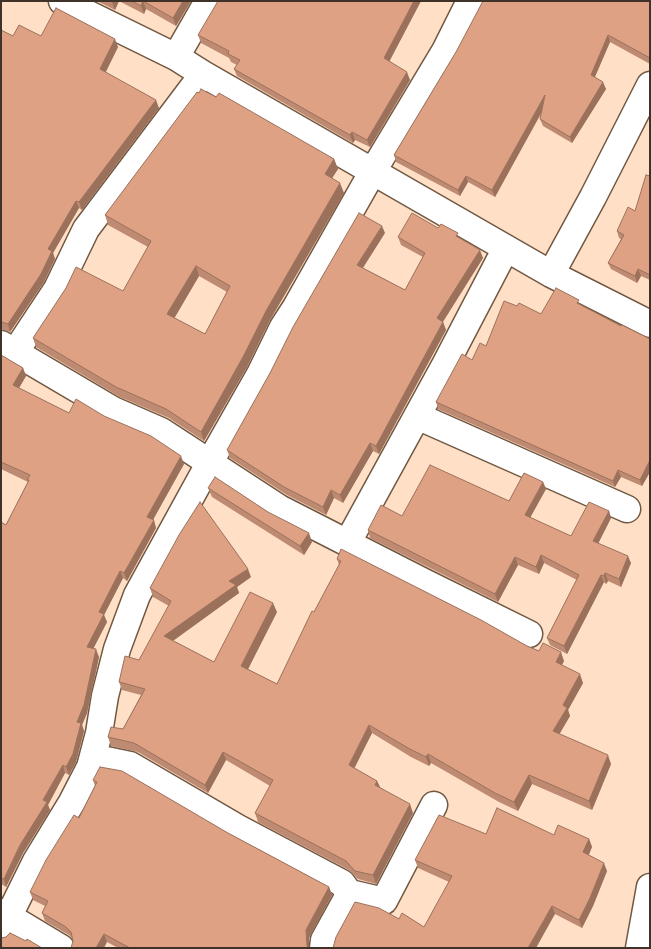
<!DOCTYPE html>
<style>
body{margin:0}
#map{position:relative;width:651px;height:949px;overflow:hidden;background:#ffe0c7;font-family:"Roboto Condensed",sans-serif}
canvas{display:block}
.frame{position:absolute;inset:0;border:2px solid #3f3329;pointer-events:none}
</style>
<div id="map">
<canvas width="651" height="949"></canvas>
<div class="frame"></div>
</div>
<script>
const ctx = document.querySelector('canvas').getContext('2d');
ctx.lineJoin = 'round';
function poly(rows) {
  const path = new Path2D();
  for (const r of rows) {
    path.moveTo(r[0], r[1]);
    for (let i = 2; i < r.length; i += 2) path.lineTo(r[i], r[i + 1]);
  }
  return path;
}
function trace(path, color, width, dash) {
  ctx.strokeStyle = color;
  ctx.lineWidth = width;
  ctx.lineCap = dash ? 'butt' : 'round';
  ctx.setLineDash(dash || []);
  ctx.stroke(path);
}
function paint(path, color) {
  ctx.fillStyle = color;
  ctx.fill(path, 'evenodd');
}
const minor = poly([
 [62,1,176,57,203,74,551,274,650,324],
 [176,57,208,1],
 [551,274,593,197,650,85],
 [1,344,113,410,161,431,279,508,426,583,529,634],
 [16,351,57,289,86,229,203,74],
 [417,416,627,509],
 [348,542,445,365,506,248],
 [106,760,130,765,238,828,342,883,349,893],
 [1,912,61,948],
 [1,932,36,861,72,802,90,767,99,733,105,696,117,649,137,595,210,462,260,374,283,327,296,307,373,171,445,51,470,1],
 [323,948,324,940,350,893,384,901,434,805],
 [639,948,650,887]
]);
trace(minor, '#715842', 29);
trace(minor, '#fff', 26);
paint(poly([
 [97,1,119,1,115,10],
 [119,1,191,1,176,26,146,9,144,14],
 [421,1,389,61,410,80,370,147,355,140,353,143,237,76,234,69,237,65,231,62,229,58,201,43,198,35],
 [650,1,650,64,610,42,595,77,606,89,572,143,543,126,540,119,542,112,495,197,468,182,460,196,396,162,394,155,456,52],
 [1,30,13,36,41,36,118,47,106,72,159,108,82,210,79,208,53,253,55,259,44,282,10,332,1,329],
 [216,97,334,159,338,169,332,178,344,193,270,320,247,367,204,441,169,418,120,397,36,347,33,338,123,291,148,247,108,225,105,215],
 [199,276,227,292,205,334,174,318],
 [650,176,650,280,641,276,637,283,611,269,608,263,621,239,619,238,617,231,635,211],
 [438,228,459,238,483,258,443,322,446,330,379,454,373,451,343,503,334,498,326,515,287,495,230,458,227,450,385,233,363,268,405,290,423,257,401,245,398,237],
 [581,305,621,326,650,339,650,472,642,486,621,477,615,487,438,409,436,402,472,360,486,346,517,306,541,314],
 [1,355,23,368,26,376,19,388,69,413,184,464,153,520,156,528,127,581,123,578,104,615,107,622,93,649,99,657,87,713,82,725,84,731,76,762,69,775,65,773,48,805,50,810,23,853,6,887,1,884,1,522,6,525,28,482,1,469],
 [543,482,546,489,530,518,571,536,609,511,611,518,598,543,631,563,621,587,608,581,606,584,604,582,567,654,550,645,547,638,577,580,544,563,539,574,518,565,498,602,370,538,368,530,402,516,509,501],
 [208,488,312,542,304,555,212,497],
 [337,559,527,646,564,661,562,665,583,683,568,710,570,716,559,734,611,764,592,810,532,784,518,811,499,802,431,763,429,766,411,757,372,733,354,768,377,781,380,788,413,813,376,884,358,879,349,870,258,822,255,813,270,786,226,760,208,793,138,752,111,746,108,737,123,729,141,695,122,690,119,682,139,660,169,606,153,597,150,588,251,577,237,587,239,593,173,641,214,662,277,612,248,669,277,684,314,612,339,565],
 [93,780,228,833,329,887,332,895,309,938,309,948,118,948,107,942,73,941,73,939,69,935,45,921,42,913,45,906,33,900,30,892,79,818,95,786],
 [486,834,554,835,589,839,592,847,589,855,607,871,593,906,582,928,555,914,333,948,399,919,424,927,449,882,418,868,415,860]
]), '#bf8a72');
paint(poly([
 [113,1,119,1,115,10,112,2],
 [143,1,146,9,144,14,141,6],
 [183,1,191,1,176,26,173,18],
 [414,1,421,1,387,66,384,58],
 [608,35,610,42,593,81,591,75],
 [115,39,118,47,103,77,100,69],
 [407,72,410,80,370,147,367,140],
 [603,82,606,89,572,143,570,137],
 [545,95,547,102,495,197,492,190],
 [156,100,159,108,82,210,79,202],
 [352,132,355,140,353,143,350,135],
 [334,159,338,169,329,183,325,174],
 [466,176,468,182,460,196,458,190],
 [340,183,344,193,270,320,247,367,204,441,201,432,266,311],
 [76,201,79,208,53,253,55,259,44,282,10,332,8,324,48,249],
 [382,226,385,233,360,272,357,265],
 [480,250,483,258,440,326,437,318],
 [196,266,199,276,171,324,167,314],
 [638,269,641,276,637,283,635,276],
 [443,322,446,330,379,454,376,446],
 [23,368,26,376,16,393,13,385],
 [370,443,373,451,343,503,340,495],
 [181,456,184,464,150,525,147,517],
 [650,460,650,472,642,486,640,480],
 [618,470,621,477,615,487,613,481],
 [543,482,546,489,527,523,525,515],
 [331,490,334,498,326,515,323,507],
 [609,511,611,518,596,548,593,541],
 [154,520,156,528,127,581,124,573],
 [309,533,312,542,304,555,300,546],
 [541,555,544,563,539,574,536,567],
 [628,556,631,563,621,587,619,579],
 [515,557,518,565,498,602,495,594],
 [248,569,251,577,237,587,239,593,167,645,164,636,229,581],
 [120,571,123,578,104,615,107,622,90,655,87,647,99,612],
 [605,573,608,581,606,584,604,576],
 [601,575,604,582,567,654,564,646],
 [273,603,277,612,245,675,241,666],
 [96,649,99,657,87,713,82,725,84,731,76,762,69,775,66,767,77,722],
 [561,652,564,661,559,670,556,662],
 [580,674,583,683,568,710,570,716,556,740,553,731,563,705],
 [369,725,372,733,352,773,349,765],
 [223,752,226,760,208,793,205,785],
 [428,754,431,763,429,766,426,757],
 [608,755,611,764,592,810,589,801],
 [63,765,65,773,48,805,50,810,23,853,6,887,4,879,43,800],
 [529,775,532,784,518,811,514,802],
 [377,781,381,789,375,785],
 [410,804,413,813,376,884,373,875],
 [589,839,592,847,586,860,583,852],
 [604,863,607,871,593,906,582,928,579,920],
 [329,887,332,895,309,938,309,948,307,948,306,930],
 [552,906,555,914,536,948,528,948],
 [104,934,107,942,104,948,96,948]
]), '#9b715c');
const building = poly([
 [132,1,183,1,173,18,143,1,141,6,132,1],
 [218,1,414,1,384,58,407,72,367,140,352,132,350,135,234,69,240,60,228,54,229,51,198,35,218,1],
 [483,1,650,1,650,58,608,35,591,75,603,82,570,137,540,119,545,95,492,190,466,176,458,190,394,155,456,52,483,1],
 [56,8,115,39,100,69,156,100,79,202,76,201,48,249,52,251,41,274,8,324,1,322,1,30,13,36,19,25,41,36,56,8],
 [201,89,216,97,219,93,334,159,325,174,340,183,266,311,243,357,201,432,166,409,116,387,33,338,66,288,76,267,123,291,151,241,105,215,197,92,199,93,201,89],
 [196,266,230,286,205,334,167,314,196,266],
 [646,175,650,176,650,275,638,269,635,276,608,263,624,235,617,231,628,207,635,211,646,175],
 [359,213,382,226,357,265,405,290,425,253,398,237,412,213,438,228,441,224,458,233,456,236,480,250,437,318,443,322,376,446,370,443,340,495,331,490,323,507,284,487,227,450,270,373,293,327,359,213],
 [556,288,579,300,577,303,621,326,622,325,650,339,650,460,640,480,618,470,613,481,436,402,462,354,472,360,480,343,486,346,504,301,517,306,519,303,541,314,556,288],
 [1,355,23,368,13,385,69,413,76,399,104,416,151,436,181,456,147,517,154,520,124,573,120,571,99,612,104,614,87,647,96,649,84,705,77,722,81,723,73,754,66,767,63,765,43,800,47,802,20,845,4,879,1,878,1,522,6,525,29,480,27,480,30,475,1,462,1,355],
 [430,465,509,501,524,473,543,482,525,515,571,536,589,502,609,511,593,541,628,556,619,579,605,573,604,576,601,575,564,646,547,638,579,575,541,555,536,567,515,557,495,594,368,530,381,505,402,516,430,465],
 [215,477,268,512,309,533,300,546,208,488,215,477],
 [200,502,248,569,229,581,236,585,164,636,214,662,250,592,273,603,241,666,277,684,312,611,314,612,341,561,337,559,341,549,481,620,527,646,539,651,543,643,561,652,556,662,580,674,563,705,567,708,553,731,608,755,589,801,529,775,514,802,495,793,428,754,426,757,408,748,369,725,349,765,377,781,375,785,410,804,373,875,355,871,346,861,255,813,273,780,223,752,205,785,134,743,108,737,111,727,123,729,145,689,119,682,125,656,139,660,171,601,150,588,179,535,200,502],
 [100,767,122,771,228,833,329,887,306,930,307,946,308,948,130,948,104,934,96,948,71,948,73,941,71,932,66,927,42,913,48,901,30,892,46,860,74,815,79,818,97,782,93,780,100,767],
 [497,808,554,835,558,825,589,839,583,852,604,863,590,898,579,920,552,906,528,948,333,948,336,937,355,902,379,908,399,919,402,913,424,927,452,876,415,860,439,815,486,834,497,808],
 [10,933,26,941,27,939,42,948,1,948,1,938,6,937,10,933]
]);
paint(building, '#dea184');
trace(building, '#9b715c', 1);
</script>
